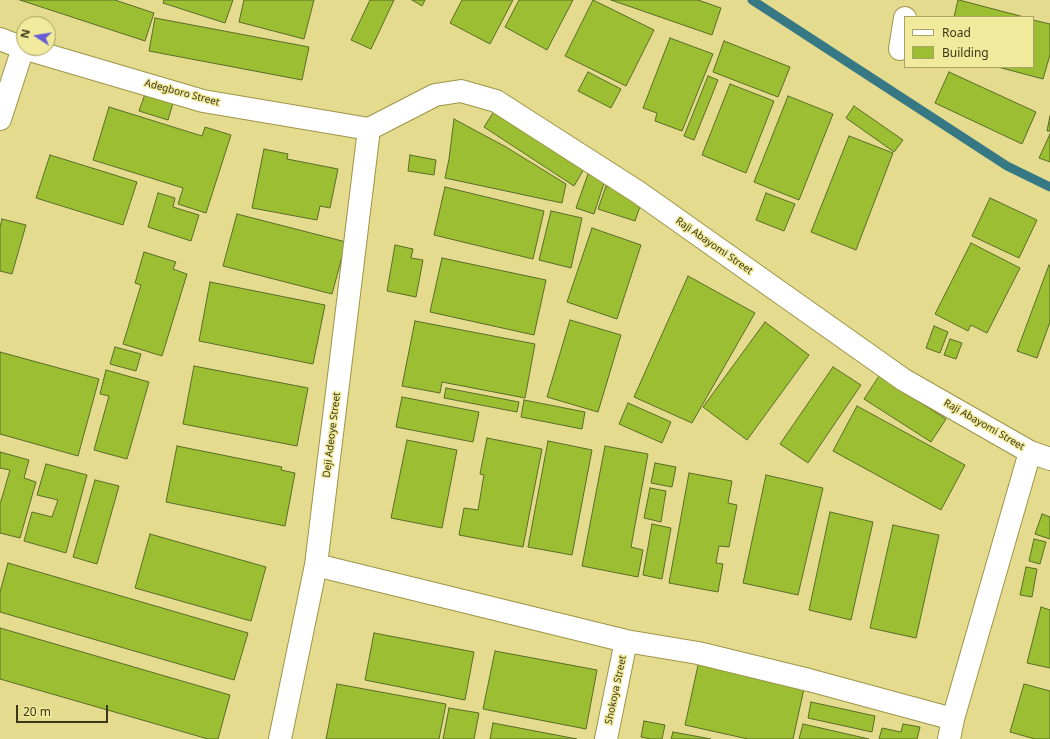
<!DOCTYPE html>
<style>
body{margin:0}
#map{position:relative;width:1050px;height:739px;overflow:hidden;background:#e4db8e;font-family:"Noto Sans",sans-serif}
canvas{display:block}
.legend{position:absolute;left:904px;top:16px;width:130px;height:52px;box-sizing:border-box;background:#f1e99b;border:1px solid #a8a267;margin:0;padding:5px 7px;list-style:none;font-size:12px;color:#3b3818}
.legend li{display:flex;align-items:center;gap:8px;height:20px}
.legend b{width:20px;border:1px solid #a8a267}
.north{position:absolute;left:16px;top:16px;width:40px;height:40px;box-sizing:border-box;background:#f1e99b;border:1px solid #a8a267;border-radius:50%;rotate:282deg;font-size:11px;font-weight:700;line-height:16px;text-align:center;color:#3b3818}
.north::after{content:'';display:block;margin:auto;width:14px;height:18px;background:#675cd5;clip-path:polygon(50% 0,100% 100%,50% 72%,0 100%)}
.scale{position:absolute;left:16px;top:705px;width:92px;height:18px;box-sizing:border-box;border:2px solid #3b3818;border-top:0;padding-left:5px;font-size:12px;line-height:14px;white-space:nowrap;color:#3b3818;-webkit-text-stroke:3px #f1e99b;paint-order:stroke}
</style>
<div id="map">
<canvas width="1050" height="739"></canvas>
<ul class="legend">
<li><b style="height:5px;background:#fff"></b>Road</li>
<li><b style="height:11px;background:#9bbe33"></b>Building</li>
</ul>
<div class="north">N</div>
<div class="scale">20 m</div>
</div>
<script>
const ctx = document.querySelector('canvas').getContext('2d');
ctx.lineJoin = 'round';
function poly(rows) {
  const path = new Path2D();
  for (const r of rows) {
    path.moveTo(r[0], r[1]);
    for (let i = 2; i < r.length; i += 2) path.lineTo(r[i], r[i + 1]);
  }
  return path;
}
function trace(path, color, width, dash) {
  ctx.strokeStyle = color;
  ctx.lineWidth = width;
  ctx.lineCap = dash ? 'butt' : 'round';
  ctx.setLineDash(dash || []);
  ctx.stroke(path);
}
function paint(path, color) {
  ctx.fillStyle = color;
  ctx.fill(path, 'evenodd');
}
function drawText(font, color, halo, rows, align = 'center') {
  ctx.font = font + ' "Noto Sans",sans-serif';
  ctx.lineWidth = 3;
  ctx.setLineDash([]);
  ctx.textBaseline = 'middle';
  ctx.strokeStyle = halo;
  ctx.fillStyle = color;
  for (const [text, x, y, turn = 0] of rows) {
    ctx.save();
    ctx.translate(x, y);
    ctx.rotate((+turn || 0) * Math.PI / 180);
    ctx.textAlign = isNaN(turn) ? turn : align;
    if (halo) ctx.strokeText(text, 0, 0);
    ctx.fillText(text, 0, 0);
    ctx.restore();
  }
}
trace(poly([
 [752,0,1007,166,1050,187]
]), '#367884', 9);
const building = poly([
 [20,0,115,0,154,13,145,41,20,0],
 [164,0,233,0,225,23,163,3,164,0],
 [244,0,314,0,304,39,239,22,244,0],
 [370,0,394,0,371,49,351,40,370,0],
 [412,0,425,0,422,6,412,0],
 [462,0,513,0,490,44,450,23,462,0],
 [519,0,573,0,547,50,505,27,519,0],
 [593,0,654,30,626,86,565,56,593,0],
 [611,0,698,0,721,8,712,35,611,0],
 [958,0,959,0,1024,17,954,17,958,0],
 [155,18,309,47,302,80,149,51,155,18],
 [1033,20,1050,24,1050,55,1043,79,998,67,1033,67,1033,20],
 [670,38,713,54,682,131,655,121,657,113,643,108,670,38],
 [724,41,790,67,778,97,713,72,724,41],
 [588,72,621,89,611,108,578,91,588,72],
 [949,72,1036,112,1022,144,935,103,949,72],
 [708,76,718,80,694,140,684,136,708,76],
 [730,84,774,101,746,173,702,155,730,84],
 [145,94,173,103,168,120,139,111,145,94],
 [788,96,833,114,799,200,754,182,788,96],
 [854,106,903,140,894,152,846,118,854,106],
 [109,107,202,136,205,127,231,135,206,213,178,204,183,188,93,160,109,107],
 [495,110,584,169,574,186,484,127,495,110],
 [1050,116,1050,131,1047,131,1050,116],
 [454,119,506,147,566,184,562,203,445,178,449,159,454,119],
 [1050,134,1050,162,1039,158,1050,134],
 [849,136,893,153,856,250,811,232,849,136],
 [264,149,288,154,287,159,338,169,330,208,320,206,317,220,252,208,264,149],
 [50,155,137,182,123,225,36,198,50,155],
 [410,155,436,160,434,175,408,171,410,155],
 [588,174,605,180,594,214,576,208,588,174],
 [606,186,643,198,635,221,598,209,606,186],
 [445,187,544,211,533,259,434,235,445,187],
 [158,193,175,198,173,207,199,215,191,241,148,227,158,193],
 [766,193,795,204,784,231,756,220,766,193],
 [990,198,1037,220,1019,258,972,236,990,198],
 [551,211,582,218,571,268,539,260,551,211],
 [237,214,346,242,332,294,223,266,237,214],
 [2,219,26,225,12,274,0,271,0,227,2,219],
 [592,228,641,245,617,319,567,302,592,228],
 [971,243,1020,268,987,333,971,325,968,331,935,314,971,243],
 [395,245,413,249,411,258,423,260,416,297,387,291,395,245],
 [144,252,176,262,173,269,187,274,162,356,123,344,141,285,135,283,144,252],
 [442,258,546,280,534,335,430,312,442,258],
 [1049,265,1050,266,1050,322,1037,358,1017,351,1049,265],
 [688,276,755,313,692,423,634,397,688,276],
 [210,282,325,305,313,364,199,341,210,282],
 [570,320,621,335,598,412,547,397,570,320],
 [415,321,535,344,525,398,442,382,440,393,402,386,415,321],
 [765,322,809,355,747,440,703,407,765,322],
 [934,326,948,332,940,353,926,348,934,326],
 [950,339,962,343,956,359,944,355,950,339],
 [115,347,141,354,136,371,110,364,115,347],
 [0,352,99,379,78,456,0,434,0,352],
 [194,366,308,388,297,446,183,424,194,366],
 [833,367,861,385,808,463,780,444,833,367],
 [106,370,149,382,127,459,94,450,109,396,100,394,106,370],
 [879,376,946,419,931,442,864,399,879,376],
 [446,388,519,402,517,412,444,398,446,388],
 [402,397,479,412,473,442,396,427,402,397],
 [524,400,585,412,582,429,521,417,524,400],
 [628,403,671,422,662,443,619,424,628,403],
 [857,406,965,465,941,510,833,451,857,406],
 [487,438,542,449,523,547,459,535,464,508,478,510,484,475,480,474,487,438],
 [407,440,457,450,442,528,391,518,407,440],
 [548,441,592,450,572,555,528,547,548,441],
 [177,446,282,467,281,470,295,473,285,526,166,502,177,446],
 [605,446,648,454,631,547,643,550,638,577,582,566,605,446],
 [0,452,29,460,24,478,36,482,20,538,0,533,0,501,1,501,10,470,0,468,0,452],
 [655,463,676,467,672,487,651,483,655,463],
 [46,464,87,475,66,553,24,541,32,512,52,517,58,500,37,495,46,464],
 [689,473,732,481,728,503,737,505,729,547,719,546,716,563,723,564,718,592,669,583,689,473],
 [766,475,823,488,798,595,743,583,766,475],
 [95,480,119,486,97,564,73,557,95,480],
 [650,488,666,491,661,522,644,518,650,488],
 [830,512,873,522,851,620,809,610,830,512],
 [1042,514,1050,517,1050,539,1035,534,1042,514],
 [652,524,671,528,662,579,643,575,652,524],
 [893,525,939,535,916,638,870,628,893,525],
 [150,534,266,567,251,621,135,588,150,534],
 [1034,539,1046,542,1040,564,1029,561,1034,539],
 [8,563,248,633,234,680,0,612,0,592,8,563],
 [1026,567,1037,569,1032,597,1020,595,1026,567],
 [1041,607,1050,610,1050,668,1027,663,1041,607],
 [0,628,230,695,218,739,208,739,0,679,0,628],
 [374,633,474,652,465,700,365,680,374,633],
 [495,651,597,670,586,729,483,709,495,651],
 [700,656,805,684,793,739,748,739,685,725,700,656],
 [337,684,446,704,439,739,326,739,337,684],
 [1024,684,1050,691,1050,739,1035,739,1010,732,1024,684],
 [811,702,875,716,872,732,808,718,811,702],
 [449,708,479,713,474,739,443,739,449,708],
 [644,721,665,725,662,739,651,739,641,737,644,721],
 [493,723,577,739,490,739,493,723],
 [803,724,869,739,799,739,803,724],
 [903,724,920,727,917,739,879,739,882,728,901,732,903,724],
 [673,732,711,739,671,739,673,732]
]);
paint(building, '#9bbe33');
trace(building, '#5a6d27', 1);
const minor = poly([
 [900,49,905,18],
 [0,119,23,48],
 [316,565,626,641,698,653,809,680,953,719],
 [280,739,316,565,369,129],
 [606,739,626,641],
 [949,739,953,719,1030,452]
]);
const tertiary = poly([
 [0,39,23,48,203,101,369,129,435,95,461,91,496,101,638,192,904,380,1030,452,1050,459]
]);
trace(minor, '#9d9549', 24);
trace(tertiary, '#9d9549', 24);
trace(minor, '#fff', 22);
trace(tertiary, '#fff', 22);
drawText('10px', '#3b3818', '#f1e99b', [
 ["Adegboro Street",182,93,15],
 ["Raji Abayomi Street",714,246,35],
 ["Raji Abayomi Street",984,425,30],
 ["Deji Adeoye Street",332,435,-83],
 ["Shokoya Street",616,690,-78]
]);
</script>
